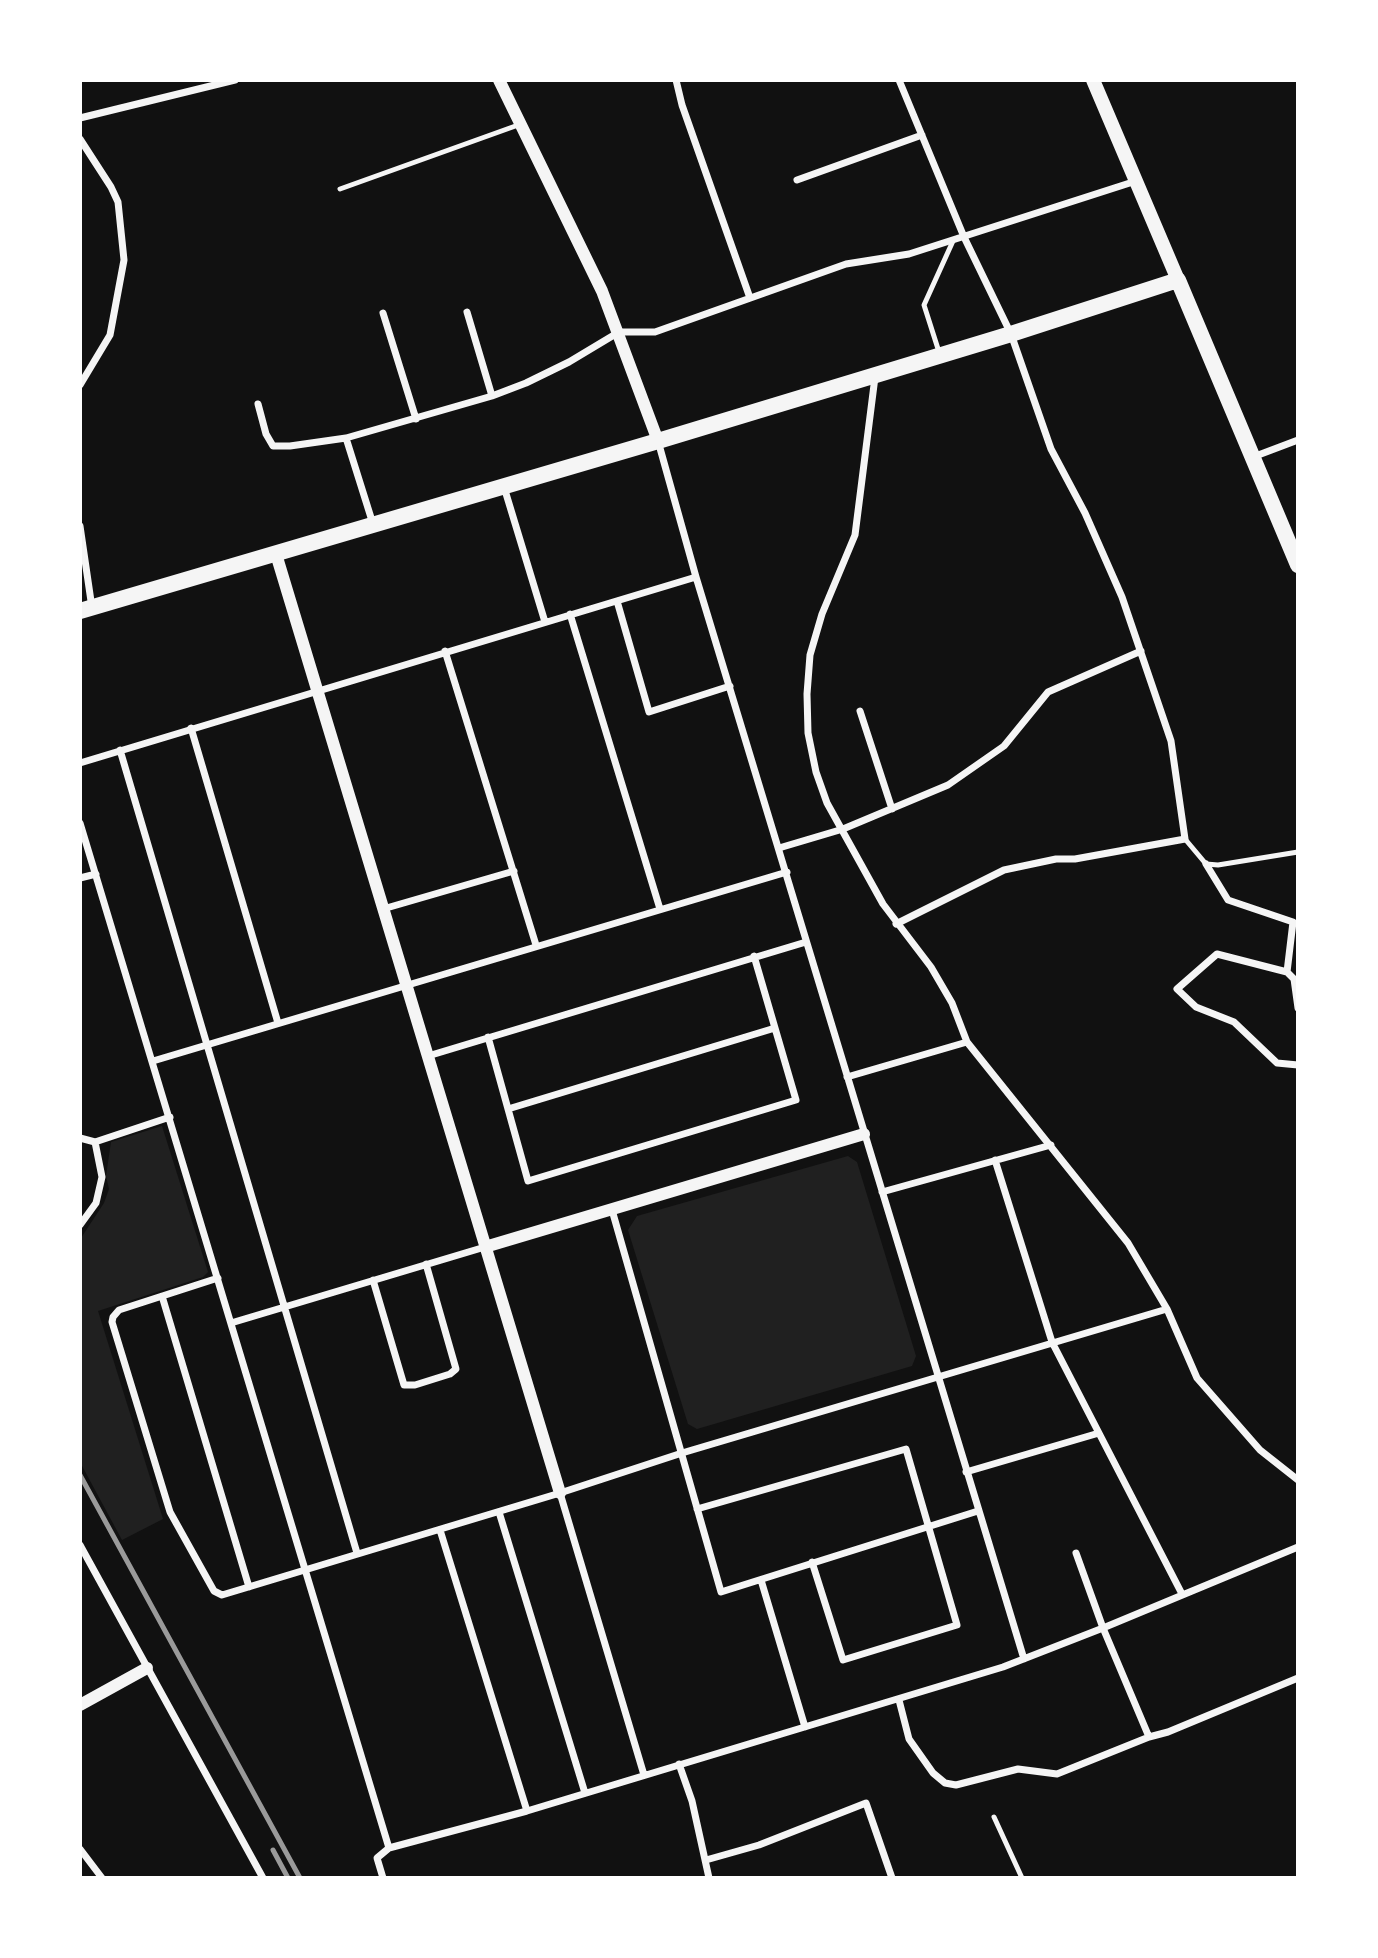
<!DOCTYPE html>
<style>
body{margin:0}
#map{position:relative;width:1378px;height:1958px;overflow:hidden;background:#111;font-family:Jost,sans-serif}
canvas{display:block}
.frame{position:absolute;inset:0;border:82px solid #fff;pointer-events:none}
</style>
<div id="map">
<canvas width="1378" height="1958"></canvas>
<div class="frame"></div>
</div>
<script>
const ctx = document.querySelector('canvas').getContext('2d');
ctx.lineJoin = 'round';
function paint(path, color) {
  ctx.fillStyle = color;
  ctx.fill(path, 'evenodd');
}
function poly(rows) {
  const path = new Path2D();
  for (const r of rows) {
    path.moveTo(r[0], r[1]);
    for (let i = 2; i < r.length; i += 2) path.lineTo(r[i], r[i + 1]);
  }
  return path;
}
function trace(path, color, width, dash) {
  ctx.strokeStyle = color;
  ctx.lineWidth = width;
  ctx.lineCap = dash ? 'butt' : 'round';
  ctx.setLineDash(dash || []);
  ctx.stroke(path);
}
paint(poly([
 [162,1126,208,1272,203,1277,98,1311,163,1519,122,1540,81,1464,81,1238,104,1203,109,1189,106,1176,111,1142],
 [848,1156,857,1162,916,1356,912,1366,697,1429,688,1424,628,1230,637,1216]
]), '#202020');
trace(poly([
 [340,189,521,124],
 [939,352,924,305,953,241],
 [1185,839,1206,864,1218,865,1298,852],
 [994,1817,1022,1878]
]), '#f5f5f5', 5);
trace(poly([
 [676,80,682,105,750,298],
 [80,118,235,80],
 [80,139,111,187,118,202,124,260,110,335,80,385],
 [797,180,922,135],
 [467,312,492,396],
 [383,313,416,419],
 [875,377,855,535,822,614,810,655,807,694,808,733,816,772,827,803,883,904,931,967,952,1003,967,1042,1128,1243,1167,1309,1197,1378,1260,1450,1298,1480],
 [258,404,266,434,273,446,290,446,346,438,492,396,526,383,569,362,619,332,655,332,846,264,909,254,1136,181],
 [346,438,373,524],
 [658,441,696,577,1024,1659],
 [1253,457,1298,440],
 [504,487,545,622],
 [80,526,92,608],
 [617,601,649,712,730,686],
 [570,614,660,909],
 [445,651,536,945],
 [860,711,892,809],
 [191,728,278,1023],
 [120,750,357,1553],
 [80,763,696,577],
 [80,823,389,1848],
 [779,848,843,829,948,785,1004,746,1048,692,1141,651],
 [1206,864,1228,900,1293,922,1287,972],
 [80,878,96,874],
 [383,909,514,871],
 [896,924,1004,870,1056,859,1075,859,1185,839,1171,741,1122,597,1085,513,1051,449,1011,334,964,237,899,80],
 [1298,1008,1294,979,1287,972,1217,954,1177,989,1196,1007,1234,1022,1277,1063,1298,1065],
 [488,1037,528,1181,796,1100,754,956],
 [428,1056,806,942],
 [153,1061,787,872],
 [847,1077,967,1042],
 [508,1109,775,1028],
 [80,1138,95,1142,170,1117],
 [995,1160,1052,1342,1182,1594],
 [882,1192,1051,1145],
 [612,1210,721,1592,978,1511],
 [80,1225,96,1203,102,1177,95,1142],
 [218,1278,119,1310,113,1317,112,1322,170,1512,214,1591,222,1595,560,1493,682,1453,1167,1309],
 [373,1280,404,1385,415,1385,450,1374,456,1369,426,1264],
 [162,1296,249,1587],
 [231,1323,485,1247],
 [966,1472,1099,1433],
 [560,1493,644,1775],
 [697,1509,906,1449,957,1625,843,1660,812,1562],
 [499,1512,585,1793],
 [440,1530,527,1811],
 [80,1545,263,1878],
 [1076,1553,1103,1628,1149,1737],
 [761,1580,805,1727],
 [899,1700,909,1739,933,1773,945,1783,956,1785,1018,1769,1057,1774,1149,1737,1168,1732,1298,1678],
 [679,1764,692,1801,709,1878],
 [80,1849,102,1878],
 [706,1860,759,1845,866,1803,892,1878],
 [383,1878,377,1858,389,1848,527,1811,1003,1667,1103,1628,1298,1547]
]), '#f5f5f5', 7);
trace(poly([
 [499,80,602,291,658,441],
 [276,554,560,1493],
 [485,1247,864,1134],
 [80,1705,147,1668]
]), '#f5f5f5', 12);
trace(poly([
 [1093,80,1178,280]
]), '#f5f5f5', 14);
trace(poly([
 [80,611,658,441,1011,334,1178,280,1298,565]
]), '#f5f5f5', 16);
trace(poly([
 [80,1475,300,1878],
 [273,1850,288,1878]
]), '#9a9a9a', 5);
</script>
